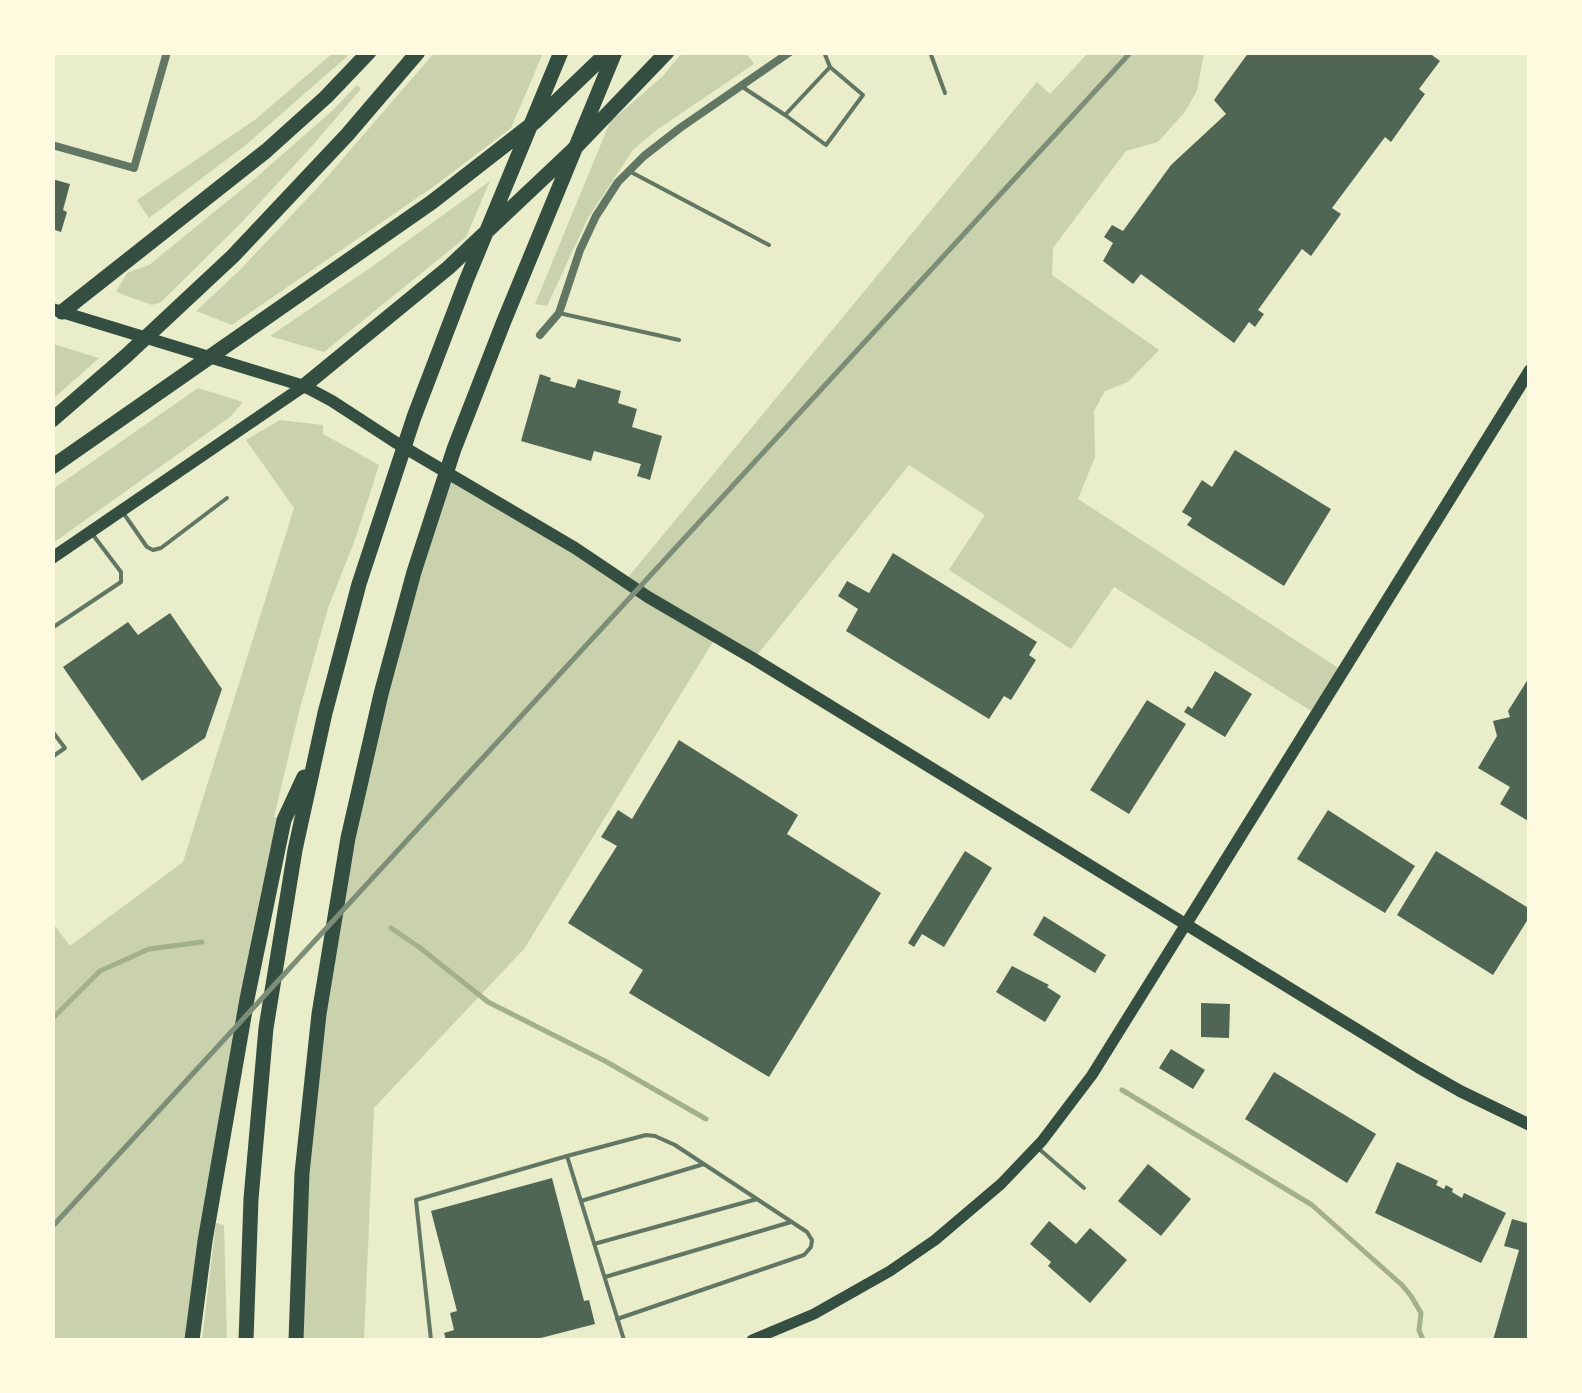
<!DOCTYPE html>
<style>
body{margin:0}
#map{position:relative;width:1582px;height:1393px;overflow:hidden;background:#e9edc9;font-family:"Archivo Narrow",sans-serif}
canvas{display:block}
.frame{position:absolute;inset:0;border:55px solid #fefae0;pointer-events:none}
</style>
<div id="map">
<canvas width="1582" height="1393"></canvas>
<div class="frame"></div>
</div>
<script>
const ctx = document.querySelector('canvas').getContext('2d');
ctx.lineJoin = 'round';
function paint(path, color) {
  ctx.fillStyle = color;
  ctx.fill(path, 'evenodd');
}
function poly(rows) {
  const path = new Path2D();
  for (const r of rows) {
    path.moveTo(r[0], r[1]);
    for (let i = 2; i < r.length; i += 2) path.lineTo(r[i], r[i + 1]);
  }
  return path;
}
function trace(path, color, width, dash) {
  ctx.strokeStyle = color;
  ctx.lineWidth = width;
  ctx.lineCap = dash ? 'butt' : 'round';
  ctx.setLineDash(dash || []);
  ctx.stroke(path);
}
paint(poly([
 [435,52,543,53,511,128,433,187,232,325,196,311,239,271,320,185],
 [333,53,351,53,247,144,149,218,137,200,256,119],
 [682,53,746,53,754,64,658,129,633,150,588,218,547,306,535,304,610,122,663,76],
 [1088,53,1204,53,1197,91,1184,113,1158,142,1126,151,1053,248,1052,275,1159,350,1128,382,1105,391,1094,411,1095,457,1078,499,1343,671,1316,714,1114,587,1071,649,949,570,985,515,909,465,754,659,716,637,524,949,374,1108,364,1340,296,1340,299,1229,338,891,442,469,625,581,1037,82,1050,94],
 [357,85,361,89,312,146,241,223,161,302,152,305,116,292,127,273,149,265,251,182,333,110],
 [490,181,466,237,324,352,270,336,370,268],
 [53,344,99,358,53,399,52,399],
 [198,388,243,402,230,417,53,543,53,489],
 [280,420,323,425,323,434,379,465,356,537,328,608,300,708,274,817,284,820,192,1340,53,1340,52,922,70,946,183,862,294,508,246,440],
 [216,1223,224,1225,227,1340,202,1340]
]), '#cad2ad');
trace(poly([
 [391,928,419,947,488,1002,605,1061,706,1119],
 [52,1019,100,971,149,949,202,942],
 [1122,1090,1312,1205,1402,1285,1411,1296,1421,1313,1419,1330,1423,1340]
]), '#a3b18a', 5);
paint(poly([
 [1249,52,1428,52,1440,61,1419,89,1425,94,1391,142,1385,137,1332,208,1341,214,1311,256,1302,249,1258,310,1264,314,1255,327,1249,322,1234,343,1141,274,1133,284,1103,261,1113,243,1104,237,1112,225,1123,231,1171,165,1226,114,1214,100],
 [52,179,70,184,63,210,67,212,61,232,52,229],
 [540,374,551,378,550,381,575,388,578,379,621,391,618,403,637,409,632,427,662,436,650,480,637,476,641,464,594,451,591,461,521,441],
 [1235,450,1331,509,1284,586,1187,525,1192,518,1182,512,1202,480,1212,487],
 [893,553,1037,642,1029,655,1036,660,1011,700,1004,696,989,719,846,631,858,609,838,596,847,581,869,593],
 [170,613,222,689,205,738,142,781,63,667,128,622,138,635],
 [1215,671,1252,694,1225,737,1184,712,1188,706,1192,709],
 [1530,676,1530,822,1500,804,1510,787,1478,768,1497,736,1493,721,1510,717,1508,711],
 [1147,700,1186,724,1129,814,1090,790],
 [679,740,798,815,787,834,881,893,769,1077,629,993,643,970,568,923,617,846,601,837,618,810,632,819],
 [1328,810,1415,866,1385,913,1297,859],
 [965,851,992,868,944,947,922,934,914,947,908,943],
 [1436,851,1530,909,1530,916,1493,975,1397,915],
 [1044,916,1106,955,1095,973,1033,935],
 [1012,966,1049,985,1047,987,1061,996,1045,1022,996,992],
 [1201,1003,1230,1004,1229,1038,1201,1037],
 [1171,1049,1205,1070,1193,1089,1159,1068],
 [1274,1072,1376,1134,1347,1183,1245,1119],
 [1397,1162,1430,1177,1438,1181,1436,1185,1444,1189,1446,1185,1453,1189,1452,1192,1462,1198,1464,1193,1506,1213,1481,1263,1375,1213],
 [1148,1164,1191,1199,1161,1236,1118,1201],
 [552,1178,584,1301,589,1300,595,1324,533,1340,446,1340,444,1333,454,1330,450,1313,457,1311,431,1211],
 [1512,1219,1530,1224,1530,1340,1493,1340,1519,1250,1504,1246],
 [1049,1221,1076,1244,1090,1228,1127,1260,1090,1303,1048,1266,1051,1262,1030,1244]
]), '#4f6655');
trace(poly([
 [930,52,945,93],
 [741,86,785,115,830,67,824,52],
 [785,115,826,145,863,95,830,67],
 [629,171,769,245],
 [559,313,679,340],
 [124,514,147,547,153,550,161,548,227,498],
 [52,628,121,582,121,572,93,535],
 [52,731,65,748,52,757],
 [1038,1148,1084,1188],
 [567,1156,646,1135,655,1136,675,1145,807,1232,812,1240,811,1247,804,1255,617,1319],
 [581,1201,704,1164],
 [594,1244,757,1199],
 [605,1277,791,1222],
 [431,1340,416,1200,567,1156,624,1340]
]), '#617663', 4);
trace(poly([
 [52,145,134,168,167,52],
 [540,335,559,313,580,250,596,216,618,182,644,156,680,128,790,52]
]), '#617663', 8);
trace(poly([
 [752,1340,814,1314,890,1271,935,1240,1001,1184,1042,1141,1092,1075,1186,924]
]), '#344e41', 11);
trace(poly([
 [52,309,304,386,332,401,395,442,575,548,648,597,754,659,1418,1067,1460,1091,1530,1125],
 [52,558,304,386],
 [1186,924,1530,370]
]), '#344e41', 12);
trace(poly([
 [62,312,266,151,326,97,369,52],
 [304,386,448,268,572,151,667,52],
 [52,420,126,356,233,256,347,135,418,52],
 [52,467,432,202,536,121,608,52],
 [192,1340,205,1241,247,999,284,820,304,777],
 [246,1340,251,1199,266,1028,295,850,325,713,359,584,414,417,466,281,561,52],
 [296,1340,302,1173,319,1014,348,838,381,694,414,572,454,449,504,321,615,52]
]), '#344e41', 15);
trace(poly([
 [52,1227,1131,52]
]), '#7c8e77', 5);
</script>
